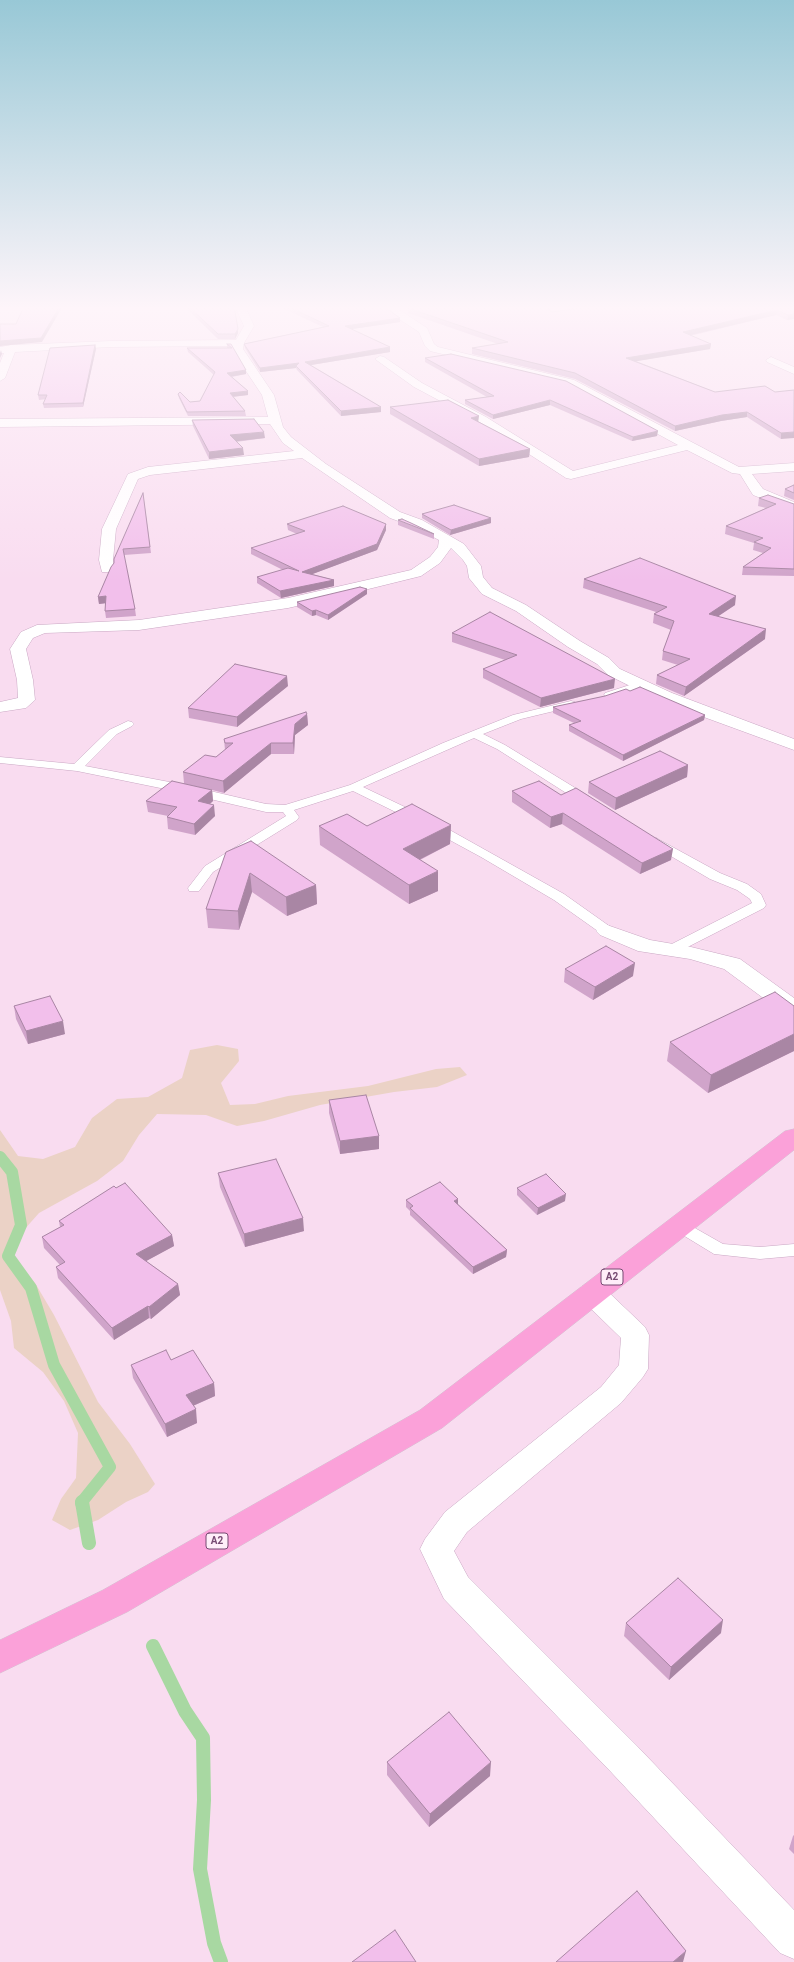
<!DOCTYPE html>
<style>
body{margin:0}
canvas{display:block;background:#fce8f5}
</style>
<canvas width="794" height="1962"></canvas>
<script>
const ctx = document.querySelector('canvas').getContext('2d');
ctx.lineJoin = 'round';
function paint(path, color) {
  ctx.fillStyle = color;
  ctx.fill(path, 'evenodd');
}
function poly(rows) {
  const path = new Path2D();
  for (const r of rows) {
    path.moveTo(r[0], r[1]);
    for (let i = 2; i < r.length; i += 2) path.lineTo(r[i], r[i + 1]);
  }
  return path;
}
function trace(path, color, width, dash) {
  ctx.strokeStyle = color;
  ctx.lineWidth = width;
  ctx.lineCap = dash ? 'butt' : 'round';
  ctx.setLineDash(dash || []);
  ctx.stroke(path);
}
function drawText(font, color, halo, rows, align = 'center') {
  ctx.font = font + ' Roboto,sans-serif';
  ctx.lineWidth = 3;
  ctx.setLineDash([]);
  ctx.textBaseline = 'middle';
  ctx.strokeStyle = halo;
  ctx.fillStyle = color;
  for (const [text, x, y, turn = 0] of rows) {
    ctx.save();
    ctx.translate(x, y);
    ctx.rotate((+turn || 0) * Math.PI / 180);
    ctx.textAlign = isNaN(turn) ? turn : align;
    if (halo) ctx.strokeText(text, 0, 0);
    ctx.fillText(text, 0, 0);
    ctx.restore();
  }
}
paint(poly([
 [0,306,794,306,794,1962,0,1962]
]), '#f9dcf0');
paint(poly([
 [217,1045,238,1049,239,1061,221,1083,230,1105,255,1104,288,1096,368,1086,436,1069,460,1067,467,1075,437,1087,394,1092,320,1105,264,1121,237,1126,206,1115,157,1114,139,1135,123,1161,97,1181,39,1213,23,1231,10,1252,35,1283,54,1315,98,1402,130,1444,155,1484,148,1492,126,1502,98,1520,70,1530,52,1520,61,1499,76,1478,78,1433,64,1401,43,1372,14,1348,11,1321,0,1290,0,1130,18,1156,43,1159,75,1147,92,1118,117,1099,148,1097,182,1078,190,1050]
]), '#ebd2c6');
trace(poly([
 [0,1157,12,1172,21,1225,8,1256,31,1288,54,1365,110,1467,81,1503]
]), '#a8d8a2', 12);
trace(poly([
 [82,1502,89,1543],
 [153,1646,185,1711,203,1738,204,1800,200,1869,214,1943,221,1962]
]), '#a8d8a2', 14);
const service = poly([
 [639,682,643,683,644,685,643,687,609,698,604,695,605,693,639,682],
 [571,701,575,702,576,704,575,706,521,719,483,734,505,745,590,797,592,800,590,803,582,803,497,749,474,738,363,787,430,819,564,894,612,928,614,931,612,934,607,935,602,934,554,900,481,857,422,825,353,791,294,810,299,817,297,820,213,872,199,891,189,891,188,888,205,866,286,816,283,812,266,812,180,792,77,771,0,763,0,757,74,764,109,730,128,721,132,722,134,724,132,726,117,734,85,766,180,784,266,804,285,805,350,785,443,743,513,715,571,701],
 [656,838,720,873,747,884,761,894,766,905,764,908,676,953,666,953,664,950,666,947,752,903,750,899,737,890,710,879,652,845,650,842,656,838],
 [679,1219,723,1244,760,1247,794,1244,794,1256,760,1259,714,1254,673,1229,671,1225,673,1221,679,1219]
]);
const minor = poly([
 [235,306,245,306,254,326,244,343,243,349,274,395,283,427,291,437,326,464,400,512,422,520,464,544,481,566,483,577,492,588,526,605,580,641,609,658,620,669,672,693,794,739,794,750,660,701,608,675,597,664,568,647,516,611,482,594,469,578,467,566,463,560,451,548,440,563,421,576,332,598,288,608,139,630,45,633,33,638,26,649,33,680,35,700,26,708,0,712,0,702,18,698,17,680,10,649,21,632,37,625,139,620,288,598,411,570,430,557,438,547,439,540,412,526,390,518,302,458,150,475,138,479,116,529,113,560,114,569,112,572,102,572,99,560,102,529,128,474,148,467,294,451,283,443,270,424,0,427,0,419,268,417,262,395,240,362,233,349,233,346,111,347,15,352,5,378,0,381,0,363,4,353,0,353,0,347,11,345,111,341,236,340,244,326,235,306],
 [379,306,392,306,398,309,427,328,434,344,438,347,574,380,739,467,794,463,794,471,752,474,763,489,794,502,794,511,753,495,740,474,732,473,687,450,571,479,566,478,478,421,414,387,375,359,380,356,384,357,422,383,486,417,573,471,678,445,566,384,430,351,425,346,419,332,379,306],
 [771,357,794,367,794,374,767,362,766,360,771,357],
 [607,925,650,940,691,947,740,959,794,998,794,1015,786,1013,770,1003,724,969,690,959,638,951,600,935,596,931,600,927,607,925],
 [592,1283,602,1286,645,1327,649,1335,648,1369,643,1377,621,1403,467,1532,454,1551,468,1577,637,1746,794,1910,794,1959,780,1953,611,1772,444,1599,420,1549,425,1539,445,1512,601,1387,619,1365,621,1338,582,1300,578,1293,582,1286,592,1283]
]);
const primary = poly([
 [794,1129,794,1150,442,1428,127,1612,0,1673,0,1640,103,1590,420,1410,785,1131,794,1129]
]);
trace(service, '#caa8c4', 1);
trace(minor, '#caa8c4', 1);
trace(primary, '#d3c5d2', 1);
paint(service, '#fff');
paint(minor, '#fff');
paint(primary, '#fba1d9');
paint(poly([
 [184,306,234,306,238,333,235,339,218,339],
 [278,306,383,306,400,318,400,322,352,329,390,352,311,365,381,407,381,412,341,416,297,370,296,368,260,372,245,348,244,344,323,327],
 [794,306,787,320,776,315,690,336,711,344,710,349,636,361,715,392,775,392,794,390,781,439,747,417,721,421,675,431,575,379,472,354,472,348,498,344,408,313,408,308,552,308,549,310,552,312],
 [227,344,231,344,246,374,232,377,248,391,248,395,233,397,245,411,246,416,188,416,179,398,178,394,190,402,200,401,214,375,188,352,187,348,228,348,227,348],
 [95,345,96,349,83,407,44,408,43,404,46,399,39,400,38,395],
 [425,358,657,436,632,441,550,405,493,419,465,404,465,400,487,397,425,362],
 [390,407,479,422,530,449,529,457,479,466,390,414],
 [192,420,265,438,236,442,244,455,209,459,193,426],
 [794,485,794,500,784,496,785,489],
 [143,493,151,553,124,555,135,609,136,616,106,618,105,611,106,603,99,604,98,597,114,563],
 [759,498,794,504,794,576,742,575,743,567,763,553,753,550,754,543,725,534,726,526,766,508,758,506],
 [422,514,491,523,450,535,422,518],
 [398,520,434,534,434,539,398,525],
 [287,524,386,524,386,530,377,550,312,574,334,580,334,586,281,598,257,583,257,577,283,570,251,554,251,548,297,534,288,530],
 [584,579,735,605,717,617,765,639,684,696,656,684,657,675,678,665,662,660,663,651,671,630,653,623,654,614,656,612,583,588],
 [367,589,367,594,328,620,316,615,312,616,297,607,297,602],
 [452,633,614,688,540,707,483,678,483,669,505,660,452,642],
 [288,686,237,727,189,718,188,708],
 [630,691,705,715,704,720,623,761,569,731,569,725,574,723,553,713,553,707],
 [307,714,308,725,295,735,294,754,271,754,224,793,212,790,213,801,210,804,215,816,195,835,168,829,167,817,168,816,148,812,146,801,184,783,183,772,216,757,225,750,224,739],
 [688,765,687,777,615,810,588,793,589,782],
 [512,791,671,860,640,874,562,824,550,828,512,802],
 [451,825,450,844,420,860,438,891,409,904,320,845,319,826],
 [226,852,316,885,317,904,287,916,252,892,239,930,208,928,206,909],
 [565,969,633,976,593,1000,564,982],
 [14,1006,65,1034,28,1044,16,1019],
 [794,1006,794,1051,708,1093,667,1061,670,1042],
 [329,1100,379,1136,379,1149,340,1154,329,1113],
 [218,1173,304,1231,245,1247,220,1187],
 [517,1188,565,1201,537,1215,517,1195],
 [458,1199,458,1204,507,1250,506,1257,473,1274,410,1215,410,1211,406,1207,406,1200],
 [59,1221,172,1235,174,1246,146,1261,178,1284,180,1295,151,1319,149,1318,114,1340,58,1278,56,1267,60,1265,44,1248,42,1237,60,1227],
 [171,1360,214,1383,215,1396,193,1406,197,1423,167,1437,133,1378,131,1365],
 [626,1623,721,1633,669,1680,624,1636],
 [387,1762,490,1776,429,1827,387,1775],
 [794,1835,794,1854,789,1849,793,1836]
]), '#d0a4ca');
paint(poly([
 [60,306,63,306,42,342,0,346,0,341],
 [548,306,563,306,552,308,546,313,546,308],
 [777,310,776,315,682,337,683,332],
 [794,314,794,319,787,320,788,315],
 [400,318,400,322,345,330,345,326],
 [238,329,238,333,235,339,235,334],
 [711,344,710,349,626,363,626,358],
 [95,345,96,349,83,407,83,403],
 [390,347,390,352,305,366,305,362],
 [1,350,2,354,0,358,0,353],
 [299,363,296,366,296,368,260,372,260,368],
 [246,370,246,374,228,377,227,373],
 [248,391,248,395,230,397,230,393],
 [550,400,550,405,493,419,493,415],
 [381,407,381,412,341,416,341,411],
 [747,412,747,417,721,421,675,431,675,426,722,415],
 [479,416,478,423,471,418],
 [658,431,657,436,632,441,633,437],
 [264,432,265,438,230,442,230,435],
 [794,432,794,438,781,439,781,433],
 [243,448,244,455,209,459,209,452],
 [530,449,529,457,479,466,479,459],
 [491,518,491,523,450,535,451,530],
 [386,524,386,530,377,550,302,578,302,572],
 [334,580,334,586,281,598,280,591],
 [367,589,367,594,328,620,328,615],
 [106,596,107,603,99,604,98,597],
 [736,596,735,605,708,623,709,614],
 [316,610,316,615,312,616,312,611],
 [766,629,765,639,684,696,686,687],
 [287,676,288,686,237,727,237,717],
 [615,679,614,688,540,707,541,698],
 [307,714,308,725,295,735,294,754,293,743,295,724],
 [705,715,704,720,623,761,623,755],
 [271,743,271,754,224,793,223,781],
 [688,765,687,777,615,810,616,798],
 [212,790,213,801,199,813,198,801],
 [214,805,215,816,195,835,194,824],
 [563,813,562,824,550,828,551,817],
 [451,825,450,844,403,868,403,849],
 [673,849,671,860,640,874,642,863],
 [438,871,438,891,409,904,409,885],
 [250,873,252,892,239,930,238,911],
 [316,885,317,904,287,916,286,897],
 [635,963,633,976,593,1000,595,987],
 [63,1021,65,1034,28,1044,26,1031],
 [794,1034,794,1051,708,1093,711,1075],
 [379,1136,379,1149,340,1154,340,1141],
 [566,1194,565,1201,537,1215,538,1208],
 [458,1199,458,1205,454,1201],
 [303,1218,304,1231,245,1247,244,1234],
 [172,1235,174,1246,137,1266,136,1254],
 [507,1250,506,1257,473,1274,473,1267],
 [178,1284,180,1295,151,1319,149,1307],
 [148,1306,149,1318,114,1340,112,1328],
 [214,1383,215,1396,188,1408,186,1395],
 [196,1409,197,1423,167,1437,165,1424],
 [723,1620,721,1633,669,1680,671,1667],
 [491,1762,490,1776,429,1827,430,1814],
 [686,1951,683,1962,673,1962]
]), '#a986a4');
const building = poly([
 [24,306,60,306,41,338,0,341,0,324,16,324,24,306],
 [188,306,234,306,238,329,235,334,218,334,188,306],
 [287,306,383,306,400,318,345,326,390,347,305,362,381,407,341,411,296,366,299,363,260,368,244,344,329,326,287,306],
 [418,306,548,306,546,308,552,312,595,306,794,306,794,314,788,315,777,310,683,332,711,344,626,358,715,392,765,386,775,392,794,390,794,432,781,433,747,412,722,415,675,426,575,373,472,348,508,342,408,308,418,306],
 [227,344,231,344,246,370,227,373,248,391,230,393,245,411,187,412,178,394,180,392,190,402,200,401,215,372,187,348,232,348,227,344],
 [95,345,83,403,43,404,47,395,38,395,50,348,95,345],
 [451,354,566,381,658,431,633,437,550,400,493,415,465,400,494,396,425,358,451,354],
 [448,400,479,416,471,418,530,449,479,459,390,407,448,400],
 [254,419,264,432,230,435,243,448,209,452,192,420,254,419],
 [794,485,794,493,785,489,794,485],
 [143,493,150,547,123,549,135,609,105,611,106,596,98,597,111,567,114,563,114,559,143,493],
 [768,495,794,504,794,569,743,567,771,548,754,542,763,538,726,526,776,504,759,498,768,495],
 [454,505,491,518,451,530,422,514,454,505],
 [343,506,386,524,377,544,302,572,334,580,280,591,257,577,288,568,299,571,251,548,305,531,287,524,343,506],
 [402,519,411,523,434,534,398,520,402,519],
 [640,558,736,596,709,614,766,629,686,687,657,675,690,659,663,651,674,621,654,614,667,607,584,579,640,558],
 [360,587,367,589,328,615,316,610,312,611,297,602,360,587],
 [490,612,615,679,541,698,483,669,517,655,452,633,490,612],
 [235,664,287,676,237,717,188,708,235,664],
 [640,687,705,715,623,755,569,725,581,721,553,707,605,696,626,689,630,691,640,687],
 [306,712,307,714,295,724,293,743,271,743,223,781,183,772,205,755,216,757,233,743,225,743,224,739,306,712],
 [660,751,688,765,616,798,589,782,660,751],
 [172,781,212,790,198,801,214,805,194,824,167,817,177,807,146,801,172,781],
 [539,781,561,795,576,788,673,849,642,863,563,813,551,817,512,791,539,781],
 [412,804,451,825,403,849,438,871,409,885,319,826,347,814,367,826,412,804],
 [251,841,316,885,286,897,250,873,238,911,206,909,226,852,251,841],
 [606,946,635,963,595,987,565,969,606,946],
 [775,992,794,1006,794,1034,711,1075,670,1042,775,992],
 [50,996,63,1021,26,1031,14,1006,50,996],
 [366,1095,379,1136,340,1141,329,1100,366,1095],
 [276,1159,303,1218,244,1234,218,1173,276,1159],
 [546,1174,566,1194,538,1208,517,1188,546,1174],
 [440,1182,458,1199,454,1201,507,1250,473,1267,410,1208,413,1206,406,1200,440,1182],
 [125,1183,172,1235,136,1254,178,1284,149,1307,148,1306,112,1328,56,1267,65,1262,42,1237,64,1225,59,1221,114,1186,116,1188,125,1183],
 [166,1350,171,1360,193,1350,214,1383,186,1395,196,1409,165,1424,131,1365,166,1350],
 [678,1578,723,1620,671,1667,626,1623,678,1578],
 [449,1712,491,1762,430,1814,387,1762,449,1712],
 [637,1891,686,1951,673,1962,556,1962,637,1891],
 [395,1930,416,1962,352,1962,395,1930]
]);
paint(building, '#f2bfeb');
trace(building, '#a986a4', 1);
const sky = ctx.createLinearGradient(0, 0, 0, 581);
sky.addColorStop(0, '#98c8d6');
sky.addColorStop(0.53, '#fef5fa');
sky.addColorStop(1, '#fef5fa00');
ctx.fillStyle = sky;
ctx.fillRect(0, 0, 794, 581);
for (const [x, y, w] of [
 [612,1277,22],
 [217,1541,22]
]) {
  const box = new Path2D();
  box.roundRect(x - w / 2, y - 8, w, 16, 3);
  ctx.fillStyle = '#ffeef9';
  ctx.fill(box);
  trace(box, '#774b73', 1);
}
drawText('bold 10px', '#774b73', null, [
 ["A2",612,1277],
 ["A2",217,1541]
]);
</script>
